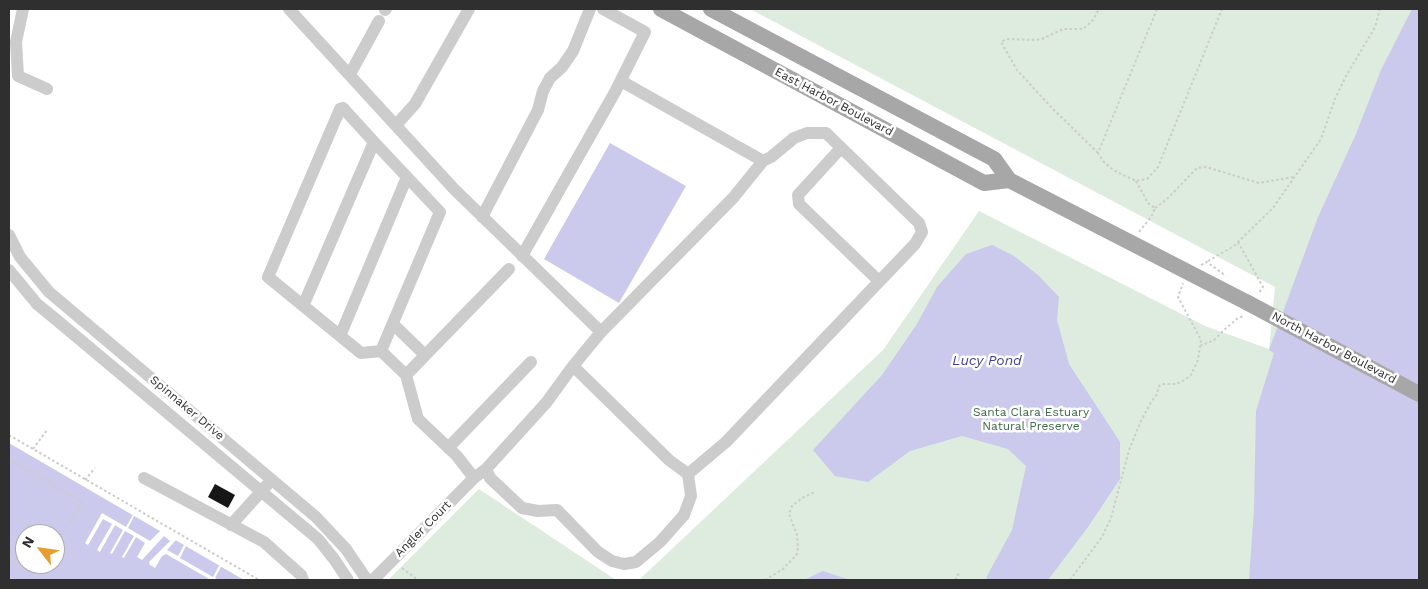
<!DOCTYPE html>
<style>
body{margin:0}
#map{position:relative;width:1428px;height:589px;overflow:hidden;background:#fff;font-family:"Work Sans",sans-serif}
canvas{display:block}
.frame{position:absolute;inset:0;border:10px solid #2f2f2f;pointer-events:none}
.north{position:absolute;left:15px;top:524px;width:50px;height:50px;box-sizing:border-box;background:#fff;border:1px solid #acacac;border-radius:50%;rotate:300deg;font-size:14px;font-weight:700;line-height:20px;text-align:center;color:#2f2f2f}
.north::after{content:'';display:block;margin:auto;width:18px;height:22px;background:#e69e31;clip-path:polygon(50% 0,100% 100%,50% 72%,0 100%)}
</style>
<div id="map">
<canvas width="1428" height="589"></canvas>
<div class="frame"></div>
<div class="north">N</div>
</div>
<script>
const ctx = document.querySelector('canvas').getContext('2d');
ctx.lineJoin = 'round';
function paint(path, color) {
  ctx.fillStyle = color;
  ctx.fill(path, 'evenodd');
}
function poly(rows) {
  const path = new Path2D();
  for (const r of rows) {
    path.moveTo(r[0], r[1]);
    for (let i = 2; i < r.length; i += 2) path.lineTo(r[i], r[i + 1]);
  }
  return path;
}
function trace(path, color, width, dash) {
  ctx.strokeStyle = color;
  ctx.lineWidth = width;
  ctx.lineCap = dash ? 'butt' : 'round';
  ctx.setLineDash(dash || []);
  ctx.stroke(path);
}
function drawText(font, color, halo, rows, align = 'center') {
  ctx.font = font + ' "Work Sans",sans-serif';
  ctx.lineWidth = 5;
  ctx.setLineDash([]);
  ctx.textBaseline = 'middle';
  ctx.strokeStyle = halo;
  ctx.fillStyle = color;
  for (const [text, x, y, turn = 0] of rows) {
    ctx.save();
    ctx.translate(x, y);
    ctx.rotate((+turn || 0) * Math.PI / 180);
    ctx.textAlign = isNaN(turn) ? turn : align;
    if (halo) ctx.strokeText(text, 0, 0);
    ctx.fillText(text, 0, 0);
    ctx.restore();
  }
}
paint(poly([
 [750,9,1419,9,1419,580,639,580,883,350,979,211,1205,326,1269,349,1275,287],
 [479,489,616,580,388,580]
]), '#ddecdf');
paint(poly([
 [1412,9,1419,9,1419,580,1249,580,1254,509,1256,411,1274,353,1269,350,1318,217,1356,134,1381,70],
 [610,143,686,186,619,303,544,259],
 [992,245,1014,256,1039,276,1059,297,1057,320,1069,364,1120,442,1120,479,1088,527,1048,580,989,580,986,578,1012,530,1026,466,1008,449,962,436,910,451,868,482,835,476,813,450,882,375,917,324,937,287,966,254],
 [9,443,244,580,9,580],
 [25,534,55,534,55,564,25,564],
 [823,571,850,580,804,580]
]), '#cbc9ec');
paint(poly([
 [102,513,126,527,134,513,135,514,128,528,150,541,161,530,164,531,177,539,167,550,178,556,185,543,187,544,180,558,213,577,220,564,222,565,215,578,219,580,211,580,166,554,162,556,155,568,150,565,149,562,170,541,164,536,142,560,137,557,145,543,136,537,124,558,122,557,134,536,125,531,112,554,110,553,123,530,115,525,100,552,97,550,112,524,103,519,88,545,85,543]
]), '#fff');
paint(poly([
 [215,484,235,495,228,508,208,497]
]), '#161616');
trace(poly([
 [1157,9,1098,153,1103,161,1113,170,1136,181,1147,179,1158,167,1222,9],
 [1098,153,1051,107,1017,70,1001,42,1006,39,1036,40,1042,39,1063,29,1083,29,1093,20,1099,9],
 [1136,181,1148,203,1155,208,1151,217,1139,232],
 [1155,208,1166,200,1197,168,1206,167,1259,183,1293,177],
 [1238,242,1263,287,1258,294],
 [1208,261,1234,246,1273,208,1321,139,1335,99,1346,76,1375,27,1380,9],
 [1201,265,1207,262,1226,276],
 [1200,346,1214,340,1225,329,1238,318,1244,316],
 [9,435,259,580],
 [33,449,47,430],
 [9,459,82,502,70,522],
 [85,480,95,468],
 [9,558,23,565],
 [402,568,418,580],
 [765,580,783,569,797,554,798,548,797,535,789,514,792,506,802,498,815,492],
 [955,580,959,573],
 [1070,580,1102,537,1111,518,1129,450,1141,421,1151,402,1157,394,1159,386,1164,384,1176,384,1183,381,1191,375,1198,360,1201,340,1178,297,1183,283]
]), '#ccc', 2, [2.5, 2.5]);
trace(poly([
 [23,9,16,42,18,76,47,89],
 [289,9,454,189,601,332],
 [385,10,386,9],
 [350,74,379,21],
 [396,125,415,104,469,9],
 [374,142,343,108,340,109,268,277,361,353,381,351,406,375,418,419,457,456,474,478],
 [841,148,798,195,799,204,879,281],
 [482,217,538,110,543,91,550,78,562,67,573,51,590,9],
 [9,235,20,257,49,292,316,517,346,549,367,580],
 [522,256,615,92,645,32,603,9],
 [9,270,37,304,53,317,318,539,334,559,348,580],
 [303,306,374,142,440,212,381,351],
 [393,324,425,355],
 [340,336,407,177],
 [573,366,669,460,688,474],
 [406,375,509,269],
 [448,448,531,362],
 [486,469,490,478,522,508,538,511,557,510,598,552,612,561,624,564,636,562,660,542,684,515,691,496,688,474,726,442,915,244,922,232,919,223,826,133,807,133,794,138,771,157,763,161,621,81],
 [144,478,264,542,301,575,303,580],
 [231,525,267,485],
 [373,580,474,478,486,469,546,403,573,366,601,332,733,198,763,161]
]), '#ccc', 12);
trace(poly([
 [661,9,984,183,1009,180],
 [711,9,994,159,1009,180,1248,303]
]), '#a7a7a7', 16);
trace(poly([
 [1248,303,1419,394]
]), '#a7a7a7', 16);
drawText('12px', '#2f2f2f', '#fff', [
 ["East Harbor Boulevard",834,102,28],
 ["North Harbor Boulevard",1334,348,28],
 ["Spinnaker Drive",187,408,40],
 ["Angler Court",423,529,-45]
]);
drawText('12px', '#3c6c46', '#fff', [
 ["Santa Clara Estuary",1031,412],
 ["Natural Preserve",1031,426]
]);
drawText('italic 14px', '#413c92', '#fff', [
 ["Lucy Pond",987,361]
]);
</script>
